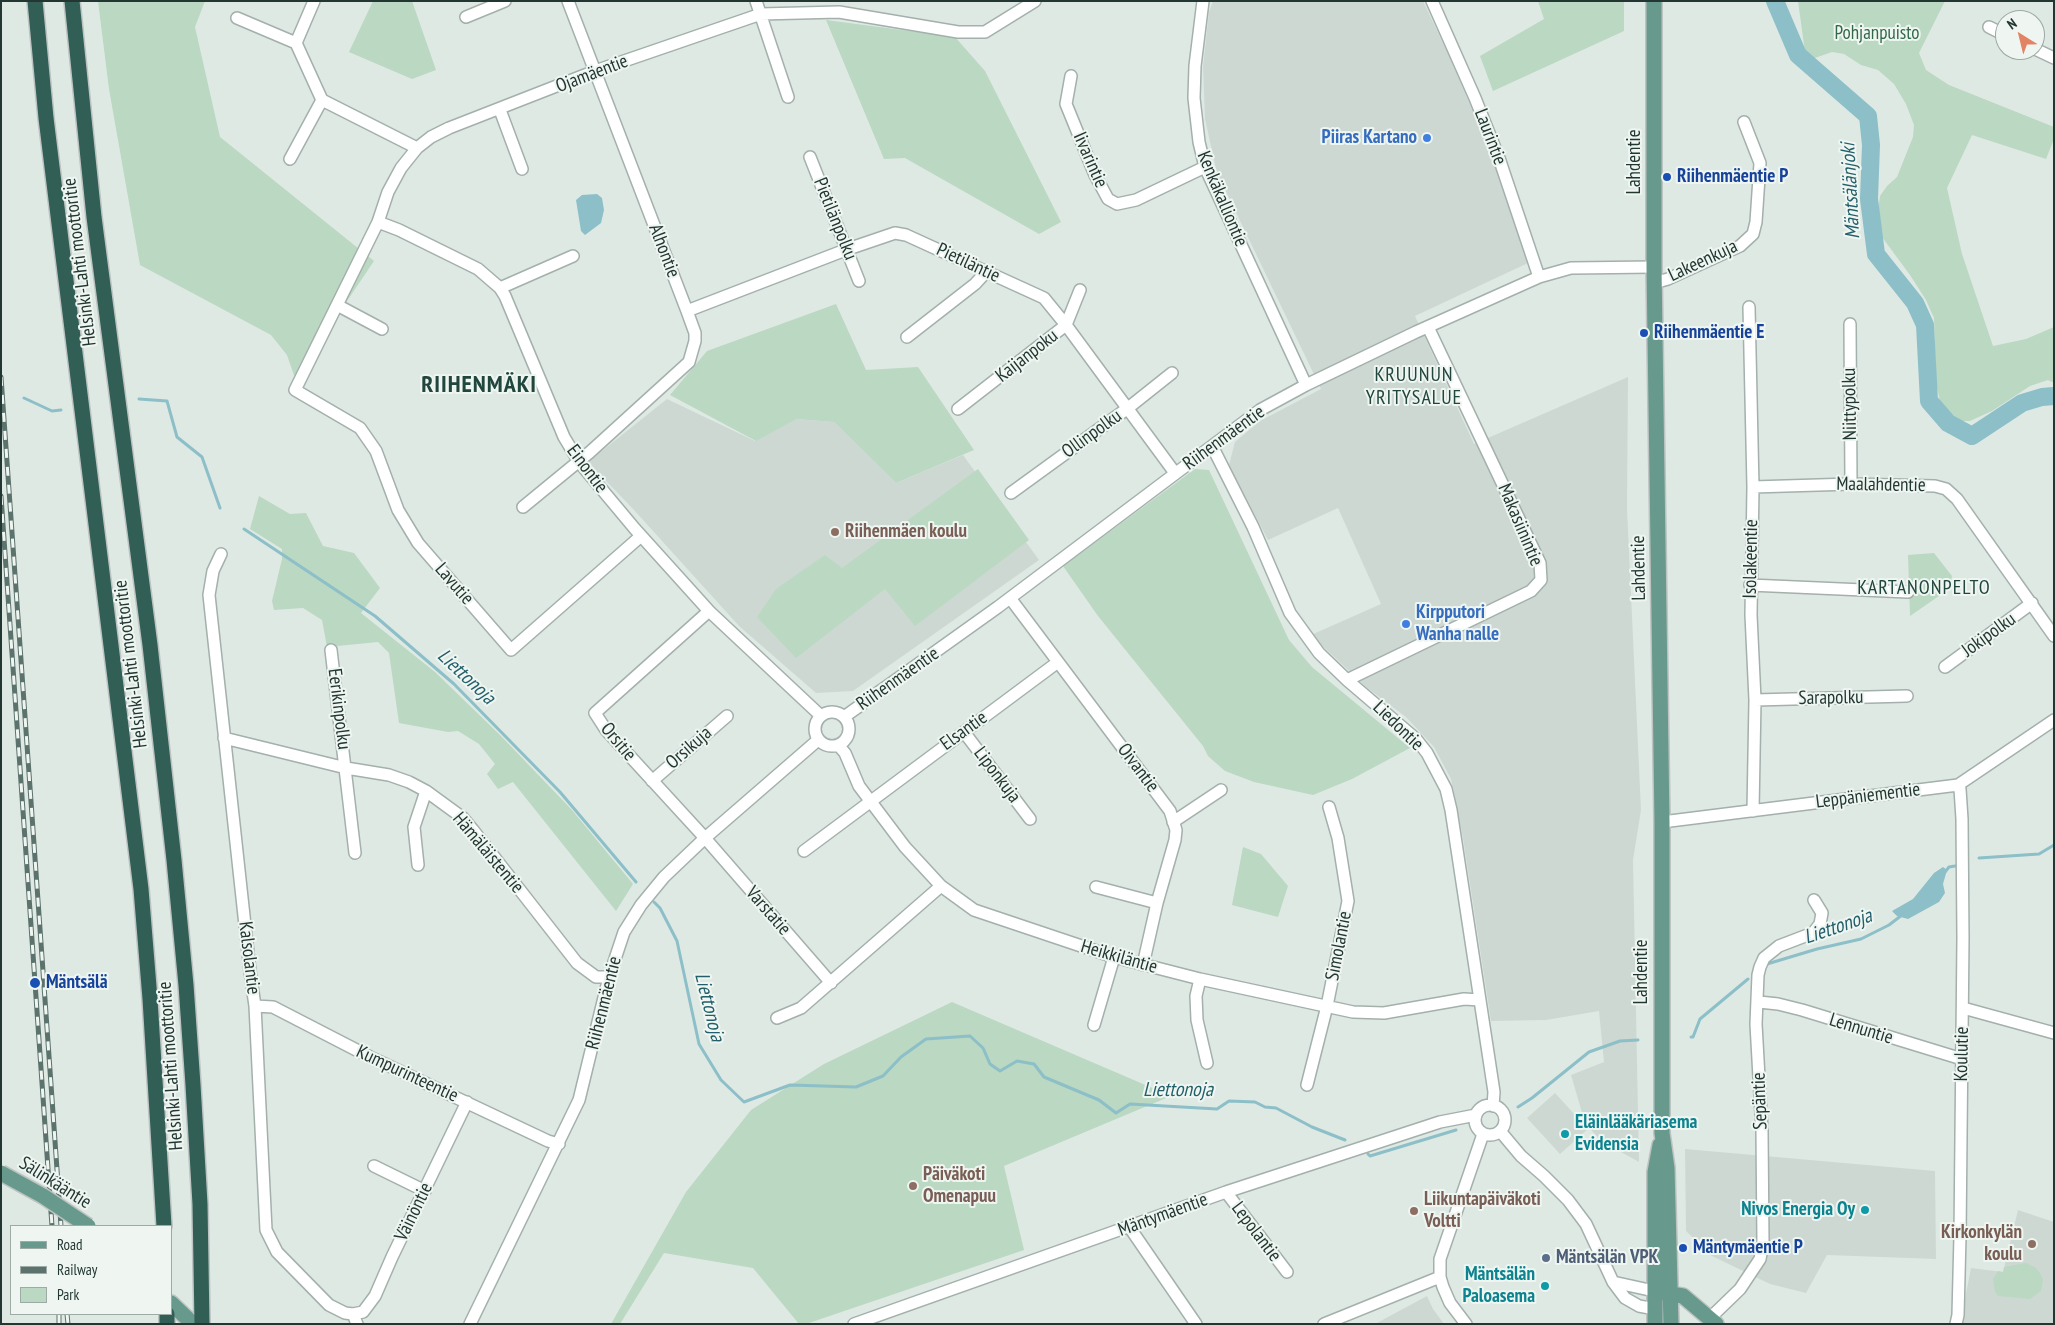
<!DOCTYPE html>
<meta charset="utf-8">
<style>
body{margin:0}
#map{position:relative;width:2055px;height:1325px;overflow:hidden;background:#dfe9e4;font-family:"PT Sans Narrow",sans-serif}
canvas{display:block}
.frame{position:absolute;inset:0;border:2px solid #223731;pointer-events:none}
.legend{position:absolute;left:10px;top:1225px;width:162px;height:90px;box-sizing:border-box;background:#eff6f2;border:1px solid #9daaa5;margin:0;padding:6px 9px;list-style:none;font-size:15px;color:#223731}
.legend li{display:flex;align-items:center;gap:10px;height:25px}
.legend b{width:25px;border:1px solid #9daaa5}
.north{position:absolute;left:1995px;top:10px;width:50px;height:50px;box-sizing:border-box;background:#eff6f2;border:1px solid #9daaa5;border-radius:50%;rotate:324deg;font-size:14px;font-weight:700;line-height:20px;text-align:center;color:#223731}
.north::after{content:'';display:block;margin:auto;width:18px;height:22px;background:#e28364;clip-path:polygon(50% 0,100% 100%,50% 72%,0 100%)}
</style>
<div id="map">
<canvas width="2055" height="1325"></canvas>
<div class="frame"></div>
<ul class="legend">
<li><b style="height:6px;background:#68998d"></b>Road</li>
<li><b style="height:6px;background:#5c726c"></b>Railway</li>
<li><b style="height:14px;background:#bad8c2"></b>Park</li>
</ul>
<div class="north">N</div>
</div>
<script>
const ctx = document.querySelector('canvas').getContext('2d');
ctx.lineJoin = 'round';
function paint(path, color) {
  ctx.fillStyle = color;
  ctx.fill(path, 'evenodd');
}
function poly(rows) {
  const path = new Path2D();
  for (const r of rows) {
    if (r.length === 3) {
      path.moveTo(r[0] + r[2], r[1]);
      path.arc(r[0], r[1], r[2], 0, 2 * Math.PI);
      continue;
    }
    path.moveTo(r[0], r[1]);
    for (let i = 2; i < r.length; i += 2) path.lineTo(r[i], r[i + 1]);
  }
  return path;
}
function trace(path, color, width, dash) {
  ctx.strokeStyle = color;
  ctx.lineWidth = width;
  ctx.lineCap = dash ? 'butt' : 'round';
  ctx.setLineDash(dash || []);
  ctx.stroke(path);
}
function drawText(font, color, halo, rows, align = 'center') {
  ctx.font = font + ' "PT Sans Narrow",sans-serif';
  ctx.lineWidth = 4;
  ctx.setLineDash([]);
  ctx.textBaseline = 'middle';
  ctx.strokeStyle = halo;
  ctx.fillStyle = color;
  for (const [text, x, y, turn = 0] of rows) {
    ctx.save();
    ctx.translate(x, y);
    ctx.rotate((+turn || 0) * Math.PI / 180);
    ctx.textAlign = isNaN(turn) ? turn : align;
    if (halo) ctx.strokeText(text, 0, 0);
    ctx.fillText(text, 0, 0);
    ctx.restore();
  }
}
paint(poly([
 [1213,1,1423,1,1450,58,1497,167,1528,263,1415,316,1474,444,1628,377,1627,509,1641,810,1633,860,1639,1162,1601,1141,1585,1123,1571,1075,1604,1062,1599,1011,1546,1020,1491,1021,1463,838,1451,779,1434,747,1406,717,1366,687,1311,635,1381,604,1338,508,1268,540,1229,465,1235,442,1260,421,1321,389,1217,173,1205,119,1203,67,1209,12],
 [667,399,755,441,797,419,834,422,896,483,963,455,1039,560,853,691,816,693,739,626,634,510,588,462],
 [1555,1093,1588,1129,1560,1154,1527,1118],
 [1685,1149,1935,1171,1936,1259,1827,1255,1806,1293,1770,1284,1712,1256,1686,1231],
 [2018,1210,2054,1222,2054,1324,1960,1324,1971,1268,2003,1272],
 [1427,1296,1433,1309,1444,1324,1375,1324]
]), '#ced8d3');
paint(poly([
 [98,1,205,1,195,27,220,137,374,261,295,378,287,355,271,335,140,265,109,89],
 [373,1,412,1,436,70,412,79,349,52],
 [1538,1,1624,1,1624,31,1493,91,1480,56,1544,19],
 [1798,1,1945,1,1919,53,1926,70,1949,85,2054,127,2054,139,2046,159,1972,135,1947,188,1962,254,1993,346,2026,339,2054,327,2054,383,2048,380,2030,386,1992,411,1970,421,1955,421,1940,401,1936,383,1934,318,1926,300,1910,275,1879,233,1878,211,1880,196,1887,186,1897,177,1913,137,1914,125,1906,104,1894,84,1878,70,1861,65,1844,54,1832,52,1809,60,1805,52],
 [826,20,955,37,985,71,1061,222,1039,234,905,158,884,159],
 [836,304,866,370,918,367,974,450,896,483,834,422,797,419,756,441,670,395,707,351],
 [978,469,1029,540,915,626,885,589,796,658,757,617,776,589,825,555,842,568],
 [1195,469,1209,470,1289,640,1312,667,1410,748,1352,779,1313,795,1254,782,1225,771,1208,756,1203,746,1098,616,1063,566],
 [259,496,290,514,306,513,323,546,354,553,380,588,361,613,435,672,501,736,572,810,633,884,616,911,513,782,498,789,487,774,495,764,479,744,458,731,448,732,399,723,389,653,378,642,327,647,322,620,303,608,274,610,272,601,282,559,282,549,250,529],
 [1934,553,1952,576,1949,589,1910,616,1908,555],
 [1243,847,1261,854,1288,886,1278,917,1232,905],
 [952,1002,1171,1096,1004,1166,1024,1250,806,1324,799,1324,753,1268,664,1253,620,1324,611,1324,686,1192,751,1110,824,1064],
 [2026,1263,2036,1268,2040,1273,2043,1280,2041,1291,2030,1299,1998,1296,1995,1292,1993,1279,1998,1271,2003,1272,2004,1267]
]), '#bad8c2');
paint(poly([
 [597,194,602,198,604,210,601,223,585,235,581,231,576,200,582,195],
 [1943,867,1947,870,1943,884,1945,893,1939,902,1908,919,1897,916,1892,911,1913,899,1934,873]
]), '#8cbfc8');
trace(poly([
 [24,398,52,411,61,410],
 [139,399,167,401,177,437,202,457,220,508],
 [244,529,375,616,454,684,560,792,636,882],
 [1979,858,2039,854,2054,845],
 [1945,872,1949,867,1955,866],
 [654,902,660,908,677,941,699,1044,721,1080,744,1102,790,1085,856,1087,883,1076,901,1057,926,1039,970,1036,983,1048,990,1064,1000,1071,1017,1061,1034,1064,1044,1077,1099,1100,1116,1113,1130,1104,1217,1109,1229,1101,1255,1102,1265,1107,1276,1108,1312,1127,1345,1140],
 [1767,964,1817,949,1861,939,1889,925,1902,915],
 [1691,1037,1693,1037,1700,1019,1748,979],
 [1518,1107,1532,1098,1589,1052,1620,1041,1638,1040],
 [1368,1154,1370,1156,1456,1130]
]), '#8cbfc8', 3);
trace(poly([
 [1775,1,1798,55,1868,116,1871,145,1869,199,1876,254,1915,303,1925,325,1929,401,1948,423,1972,436,2022,403,2042,397,2054,396]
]), '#8cbfc8', 18);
const minor = poly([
 [314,1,296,43,322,100,417,148],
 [756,1,788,97],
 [1203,1,1195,66,1194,98,1199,142,1205,167,1306,385],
 [1432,1,1475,98,1499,158,1539,277],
 [466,17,505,1],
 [237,18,296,43],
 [1989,27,2005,35],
 [2035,49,2054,58],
 [1071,76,1066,104,1095,175,1108,199,1117,204,1136,200,1205,167],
 [500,110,522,169],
 [810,157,859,281],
 [290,159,322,100],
 [378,222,399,230,478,269,500,288,505,296,564,437,579,462,635,529,709,611,821,716],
 [1654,283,1668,279,1740,246,1753,234,1756,222,1760,163,1744,122],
 [500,288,573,256],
 [337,305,382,329],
 [1749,307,1753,487,1751,615,1755,700,1753,811],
 [687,311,848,249,895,233,906,235,1044,298,1066,325,1175,473],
 [1850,324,1851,484],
 [907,337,975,284,987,271],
 [958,409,1066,325,1080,290],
 [1212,446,1253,527,1290,613,1319,653,1347,680,1416,739,1427,753,1446,789,1451,810,1494,1092,1493,1106],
 [1753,487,1851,484,1935,486,1946,489,1957,499,2054,636],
 [1011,493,1128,408,1172,373],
 [523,507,590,452,689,362,695,341,695,333,687,311,568,1],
 [641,536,511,650,418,543,398,510,376,451,360,428,295,390,378,222,388,192,401,168,417,148,431,137,449,128,595,71,761,14,839,12,958,32,985,32,1035,1],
 [221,554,213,571,209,595,250,971,255,1006,266,1230,277,1252,329,1305,345,1313,353,1314,357,1324],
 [1750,585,1908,592],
 [1010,598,1170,811,1176,830,1175,840,1157,903,1143,965],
 [709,611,595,713,606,730,705,838,831,983],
 [331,650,355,853],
 [1945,667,2032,603],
 [1347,680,1531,591,1541,580,1540,563,1428,327],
 [1755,700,1907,696],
 [832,729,17],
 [844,717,998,607,1260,410,1306,385,1416,332,1539,277,1571,268,1654,267],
 [964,732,1030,819],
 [224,738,346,768,389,775,409,782,426,791,463,818,473,830,577,963,596,977,609,977],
 [838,745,845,753,859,786,905,847,941,886,974,910,1114,957,1200,979,1353,1012,1384,1013,1464,999,1480,1000],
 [652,781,727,716],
 [1173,822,1221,790],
 [1662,822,1958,785,2054,720],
 [804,851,1058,662],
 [418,865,414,827,426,791],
 [1096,887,1157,903],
 [1200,979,1196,996,1197,1020,1207,1063],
 [1759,1002,1778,1004,1802,1010,1962,1059],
 [255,1006,273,1007,370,1057,548,1141,559,1144],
 [1963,1008,2054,1033],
 [777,1018,801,1008,941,886],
 [1094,1025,1114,957],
 [1307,1085,1327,1006,1348,901,1338,838,1329,807],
 [1490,1120,15],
 [1500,1131,1521,1156,1544,1176,1568,1200,1586,1224,1613,1282,1625,1298,1639,1306,1655,1309],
 [374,1166,425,1191],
 [1226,1192,1287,1272],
 [1130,1228,1196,1324],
 [1613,1282,1654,1291],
 [353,1314,363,1312,375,1296,392,1257,467,1102],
 [1709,1319,1740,1289,1760,1259,1763,1243,1762,1131,1756,1024,1758,975,1760,967,1764,958,1779,946,1813,933,1820,924,1822,913,1814,900],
 [470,1324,579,1100,609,977,624,932,641,905,664,877,705,838,818,740],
 [854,1324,1226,1192,1440,1122,1476,1115],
 [1324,1324,1440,1277],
 [1466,1324,1450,1303,1443,1287,1440,1277,1440,1259,1483,1134],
 [1956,1324,1958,1315,1960,1236,1963,938,1962,819,1960,789,1958,785]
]);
const major = poly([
 [1654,1,1654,267,1662,822,1662,1133,1667,1168,1671,1324],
 [1660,1292,1683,1296,1716,1324],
 [171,1303,193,1324],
 [1655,1324,1655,1172,1660,1145]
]);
const highway = poly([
 [35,1,46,118,141,889,150,999,164,1226],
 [72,1,94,217,150,645,174,860,186,985,193,1085,200,1204,202,1324],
 [167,1314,167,1324]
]);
trace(minor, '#a3b0ab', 14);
trace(major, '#bdc3c1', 18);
trace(highway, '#bdc3c1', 18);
trace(minor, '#fff', 11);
trace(major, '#68998d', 15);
trace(highway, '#315f56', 15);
const rail = poly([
 [1,377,61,1226],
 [1,496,52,1226],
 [59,1314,59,1324],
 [67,1314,68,1324]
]);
trace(rail, '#5c726c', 5);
trace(rail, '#eff6f2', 3, [9]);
const majorBridge = poly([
 [1,1173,43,1196,88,1226]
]);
trace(majorBridge, '#bdc3c1', 18, []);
trace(majorBridge, '#68998d', 15);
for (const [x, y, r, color] of [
 [1427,138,5,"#3f7fe0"],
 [1667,177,5,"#1a4fb4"],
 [1644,333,5,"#1a4fb4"],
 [835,532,5,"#8d6e63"],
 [1406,624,5,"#3f7fe0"],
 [35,983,6,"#1a4fb4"],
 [1565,1134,5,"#0f9aa8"],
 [913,1186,5,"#8d6e63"],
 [1865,1210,5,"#0f9aa8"],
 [1414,1211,5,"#8d6e63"],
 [2032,1244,5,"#8d6e63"],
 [1683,1248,5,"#1a4fb4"],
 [1546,1258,5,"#5c6f8a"],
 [1545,1286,5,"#0f9aa8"]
]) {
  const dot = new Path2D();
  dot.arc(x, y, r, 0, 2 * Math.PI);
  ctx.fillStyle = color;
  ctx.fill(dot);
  trace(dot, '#eff6f2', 2);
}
drawText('19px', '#316947', '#eff6f2', [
 ["Pohjanpuisto",1877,34]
]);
drawText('19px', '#223731', '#eff6f2', [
 ["Ojamäentie",592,74,-21],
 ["Laurintie",1490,137,69],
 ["Iivarintie",1090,160,66],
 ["Lahdentie",1635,162,-90],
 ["Kenkäkalliontie",1222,199,67],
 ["Pietilänpolku",835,219,68],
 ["Alhontie",664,251,69],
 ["Lakeenkuja",1703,261,-25],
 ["Helsinki-Lahti moottoritie",80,262,-97],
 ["Pietiläntie",968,263,25],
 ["Kaijanpoku",1027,356,-38],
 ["Niittypolku",1850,404,-91],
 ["Ollinpolku",1092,434,-36],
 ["Riihenmäentie",1224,438,-36],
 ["Einontie",587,469,53],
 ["Maalahdentie",1881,485,1],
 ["Makasiinintie",1520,525,67],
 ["Isolakeentie",1751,559,-89],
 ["Lahdentie",1639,568,-91],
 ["Lavutie",454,584,49],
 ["Jokipolku",1989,635,-36],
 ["Helsinki-Lahti moottoritie",131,664,-97],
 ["Riihenmäentie",898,679,-35],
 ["Sarapolku",1831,698,-1],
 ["Eerikinpolku",339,709,83],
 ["Liedontie",1398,726,44],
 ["Elsantie",964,731,-36],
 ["Orsitie",618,742,50],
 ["Orsikuja",689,748,-41],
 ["Oivantie",1138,768,53],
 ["Liponkuja",997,775,53],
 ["Leppäniementie",1868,796,-7],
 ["Hämäläistentie",488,853,50],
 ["Varstatie",768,911,49],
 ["Simolantie",1339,946,-79],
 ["Heikkiläntie",1119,957,16],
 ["Kalsolantie",249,958,83],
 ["Lahdentie",1642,972,-90],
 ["Riihenmäentie",604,1003,-76],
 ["Lennuntie",1861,1029,17],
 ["Koulutie",1962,1054,-89],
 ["Helsinki-Lahti moottoritie",171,1066,-94],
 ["Kumpurinteentie",407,1074,25],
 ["Sepäntie",1760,1101,-92],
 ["Sälinkääntie",55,1183,32],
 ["Väinöntie",414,1212,-64],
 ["Mäntymäentie",1163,1215,-20],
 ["Lepolantie",1256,1232,53]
]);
drawText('bold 19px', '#366cbe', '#eff6f2', [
 ["Piiras Kartano",1417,138],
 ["Kirpputori",1416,613,"left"],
 ["Wanha nalle",1416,635,"left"]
], 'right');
drawText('bold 19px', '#164399', '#eff6f2', [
 ["Riihenmäentie P",1677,177],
 ["Riihenmäentie E",1654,333],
 ["Mäntsälä",46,983],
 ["Mäntymäentie P",1693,1248]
], 'left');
drawText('bold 19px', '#785e54', '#eff6f2', [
 ["Riihenmäen koulu",845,532],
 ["Päiväkoti",923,1175],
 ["Omenapuu",923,1197],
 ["Liikuntapäiväkoti",1424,1200],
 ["Voltti",1424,1222],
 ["Kirkonkylän",2022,1233,"right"],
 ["koulu",2022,1255,"right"]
], 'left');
drawText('bold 19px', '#0d838f', '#eff6f2', [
 ["Eläinlääkäriasema",1575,1123,"left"],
 ["Evidensia",1575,1145,"left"],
 ["Nivos Energia Oy",1855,1210],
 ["Mäntsälän",1535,1275],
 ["Paloasema",1535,1297]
], 'right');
drawText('bold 19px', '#4e5e75', '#eff6f2', [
 ["Mäntsälän VPK",1556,1258]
], 'left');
drawText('italic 20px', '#235f6b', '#eff6f2', [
 ["Mäntsälänjoki",1851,191,-93],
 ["Liettonoja",466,677,43],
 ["Liettonoja",1838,927,-19],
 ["Liettonoja",709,1007,76],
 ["Liettonoja",1178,1090]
]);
ctx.letterSpacing = '1px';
drawText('20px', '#21463d', '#eff6f2', [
 ["KRUUNUN",1414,375],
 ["YRITYSALUE",1414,398],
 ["KARTANONPELTO",1924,588]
]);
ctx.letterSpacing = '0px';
ctx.letterSpacing = '1px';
drawText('bold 24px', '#21463d', '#eff6f2', [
 ["RIIHENMÄKI",479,385]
]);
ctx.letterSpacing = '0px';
</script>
